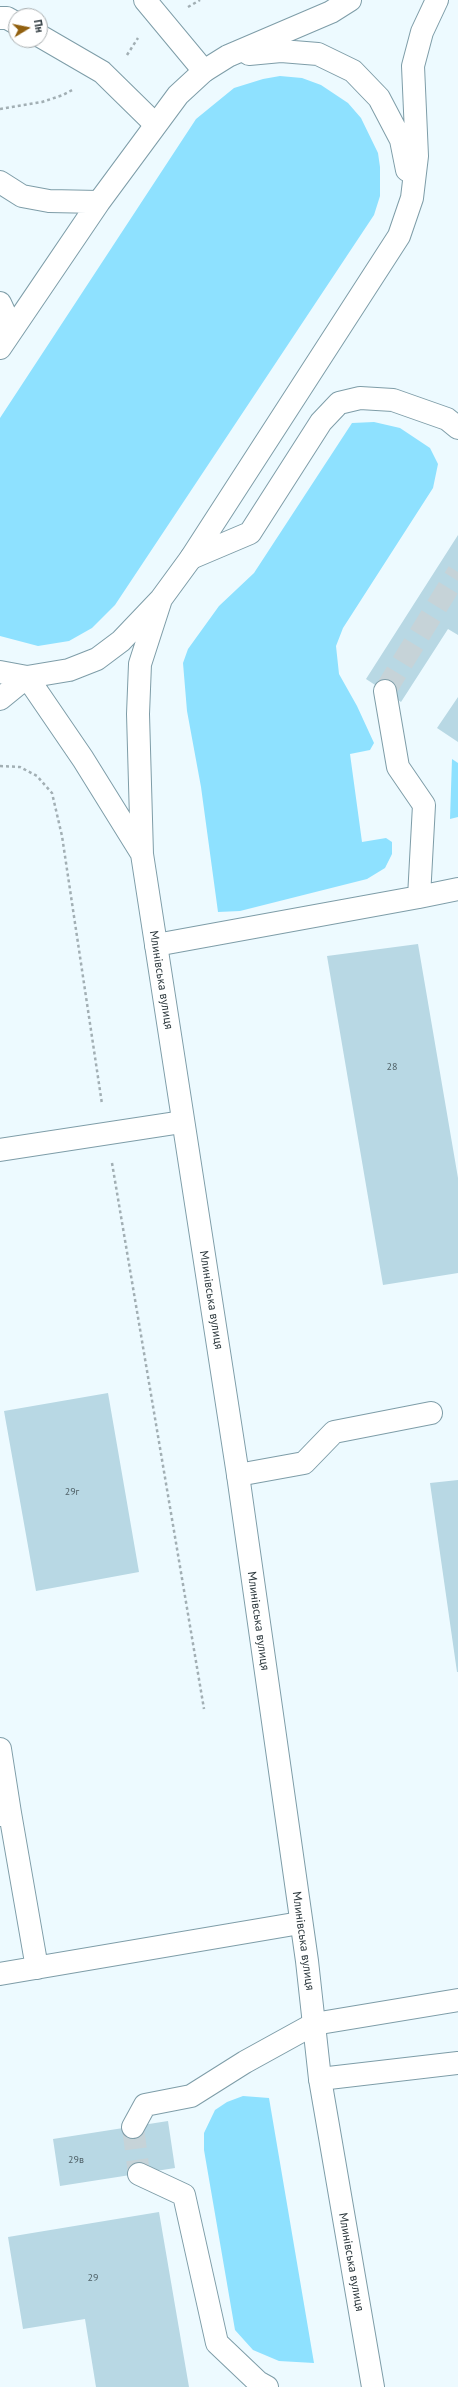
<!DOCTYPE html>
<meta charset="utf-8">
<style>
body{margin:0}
#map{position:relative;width:458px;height:2387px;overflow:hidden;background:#edfaff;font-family:"PT Sans",sans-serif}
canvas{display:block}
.north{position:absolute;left:8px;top:8px;width:40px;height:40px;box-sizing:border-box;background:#fff;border:1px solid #a9aeb0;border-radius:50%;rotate:80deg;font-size:11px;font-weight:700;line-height:16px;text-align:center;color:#29353a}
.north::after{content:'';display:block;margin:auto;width:14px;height:18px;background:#91600f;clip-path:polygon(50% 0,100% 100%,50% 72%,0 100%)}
</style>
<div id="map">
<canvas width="458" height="2387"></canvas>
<div class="north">Пн</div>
</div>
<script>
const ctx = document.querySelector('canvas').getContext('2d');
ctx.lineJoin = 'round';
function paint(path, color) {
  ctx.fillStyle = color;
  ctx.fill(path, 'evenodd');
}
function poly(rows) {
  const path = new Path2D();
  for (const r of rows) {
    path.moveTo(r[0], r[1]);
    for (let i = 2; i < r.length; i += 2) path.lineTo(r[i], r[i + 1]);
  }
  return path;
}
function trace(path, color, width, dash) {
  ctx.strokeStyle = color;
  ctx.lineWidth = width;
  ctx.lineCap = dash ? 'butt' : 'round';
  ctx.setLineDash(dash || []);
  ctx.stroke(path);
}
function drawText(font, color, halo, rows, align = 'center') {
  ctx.font = font + ' "PT Sans",sans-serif';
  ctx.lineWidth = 3.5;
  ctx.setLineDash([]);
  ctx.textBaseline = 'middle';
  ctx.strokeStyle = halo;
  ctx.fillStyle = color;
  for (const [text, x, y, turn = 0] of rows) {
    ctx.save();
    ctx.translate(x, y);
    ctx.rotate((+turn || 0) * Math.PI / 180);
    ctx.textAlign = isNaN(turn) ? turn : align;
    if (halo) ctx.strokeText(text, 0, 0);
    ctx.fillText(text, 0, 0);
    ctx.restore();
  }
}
paint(poly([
 [280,76,302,78,321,85,348,103,361,118,378,153,380,167,380,196,374,215,115,605,92,628,69,641,38,646,0,636,0,418,196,119,234,88,263,79],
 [374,422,400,428,430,448,438,464,433,488,343,628,336,646,339,674,357,706,374,743,370,750,350,754,362,842,386,838,392,842,392,854,385,868,367,879,240,911,218,912,201,787,187,711,183,663,188,649,219,606,254,573,352,423],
 [452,759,458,763,458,817,450,819],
 [243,2096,269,2098,314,2363,279,2361,253,2350,235,2330,204,2150,204,2133,215,2110,227,2102]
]), '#8ee1ff');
paint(poly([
 [458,535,458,635,448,629,401,702,366,679],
 [458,697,458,742,437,728],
 [418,944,458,1178,458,1273,383,1285,327,956],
 [108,1393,139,1572,36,1591,4,1411],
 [458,1480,458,1672,457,1672,430,1483],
 [168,2121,175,2168,60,2186,53,2139],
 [159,2212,189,2387,96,2387,85,2319,23,2329,8,2237]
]), '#b8d8e4');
trace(poly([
 [385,691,458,572],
 [133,2127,139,2174]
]), '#c6d3d8', 22, [22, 11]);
const minor = poly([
 [145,0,204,71],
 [0,18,7,18,16,23],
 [40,36,102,72,155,124],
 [191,558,250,533,321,422,339,403,360,398,393,400,447,419,458,428],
 [419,897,458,889],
 [156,945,419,897,424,805,398,767,385,691],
 [0,1150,182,1122],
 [238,1475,304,1463,334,1432,431,1413],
 [0,1749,10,1813],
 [0,1815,10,1813,37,1968],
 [0,1974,300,1923],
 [320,2079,458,2063],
 [133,2127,145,2105,191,2096,245,2062,314,2024,458,2000],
 [139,2174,184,2195,217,2343,258,2382,267,2387]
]);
const major = poly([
 [249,54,281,51,318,54,353,71,379,98,401,140,407,170],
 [0,182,22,196,49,201,99,202],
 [0,303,12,329],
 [0,348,99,202,178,95,204,71,228,56,331,12,350,0],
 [161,599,140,664,138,714,142,854,238,1475,307,1961,320,2079,373,2387],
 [0,672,27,677,69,670,97,659,121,641,161,599,191,558,399,236,412,198,417,156,413,66,422,32,437,0],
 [27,677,83,759,142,854],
 [0,699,27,677]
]);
trace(minor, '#7e9da8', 24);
trace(major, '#7e9da8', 24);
trace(poly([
 [188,7,200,0],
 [127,55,138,38],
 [0,109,42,102,63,95,74,89],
 [0,766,20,767,37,776,52,793,62,836,102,1104],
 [112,1163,204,1709]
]), '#a2afb4', 2.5, [3, 3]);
trace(minor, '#fff', 22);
trace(major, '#fff', 22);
drawText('10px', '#4d5e64', null, [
 ["28",392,1067],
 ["29г",72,1492],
 ["29в",76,2160],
 ["29",93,2278]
]);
drawText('12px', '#29353a', '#fff', [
 ["Млинівська вулиця",161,980,81],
 ["Млинівська вулиця",211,1300,81],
 ["Млинівська вулиця",258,1621,82],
 ["Млинівська вулиця",303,1941,82],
 ["Млинівська вулиця",351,2262,80]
]);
</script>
